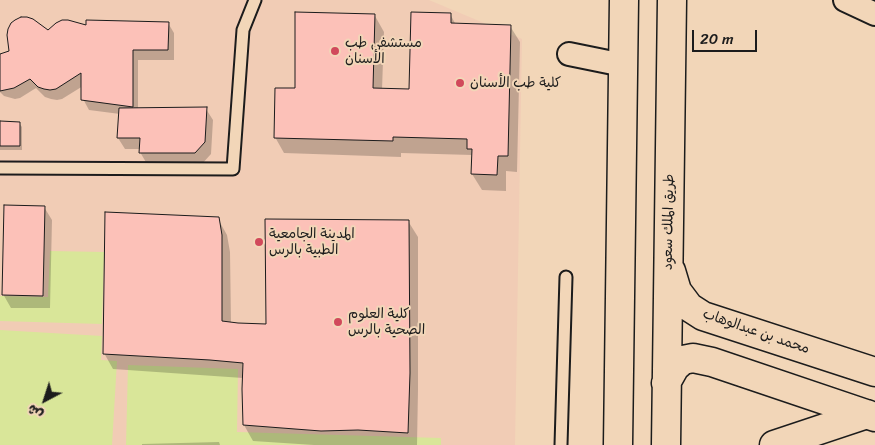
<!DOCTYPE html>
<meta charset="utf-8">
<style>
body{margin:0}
#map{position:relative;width:875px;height:445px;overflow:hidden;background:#f2d6b8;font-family:Sriracha,"Playpen Sans Arabic",sans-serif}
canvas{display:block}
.north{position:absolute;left:20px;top:375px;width:50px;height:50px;-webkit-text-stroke:4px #f2d6b8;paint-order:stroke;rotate:220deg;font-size:14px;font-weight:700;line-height:20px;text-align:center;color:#1c1c1c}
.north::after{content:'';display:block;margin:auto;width:18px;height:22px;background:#1c1c1c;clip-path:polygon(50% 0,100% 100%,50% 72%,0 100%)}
.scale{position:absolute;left:692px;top:30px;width:65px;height:22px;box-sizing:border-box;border:2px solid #1c1c1c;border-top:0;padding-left:6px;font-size:15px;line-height:18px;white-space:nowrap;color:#1c1c1c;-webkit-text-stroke:4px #f2d6b8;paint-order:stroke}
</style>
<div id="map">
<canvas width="875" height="445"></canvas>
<div class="north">ش</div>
<div class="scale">20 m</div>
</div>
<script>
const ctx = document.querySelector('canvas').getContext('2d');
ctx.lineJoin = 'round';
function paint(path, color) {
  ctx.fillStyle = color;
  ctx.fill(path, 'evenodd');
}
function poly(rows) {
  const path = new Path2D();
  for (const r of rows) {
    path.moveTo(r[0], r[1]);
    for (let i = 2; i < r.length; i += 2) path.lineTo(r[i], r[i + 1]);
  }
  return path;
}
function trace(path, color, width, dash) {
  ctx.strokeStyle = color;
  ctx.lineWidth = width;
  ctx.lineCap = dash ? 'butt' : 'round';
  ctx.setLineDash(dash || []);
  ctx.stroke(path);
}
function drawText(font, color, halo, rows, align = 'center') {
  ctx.font = font + ' Sriracha,"Playpen Sans Arabic",sans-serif';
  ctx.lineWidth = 4;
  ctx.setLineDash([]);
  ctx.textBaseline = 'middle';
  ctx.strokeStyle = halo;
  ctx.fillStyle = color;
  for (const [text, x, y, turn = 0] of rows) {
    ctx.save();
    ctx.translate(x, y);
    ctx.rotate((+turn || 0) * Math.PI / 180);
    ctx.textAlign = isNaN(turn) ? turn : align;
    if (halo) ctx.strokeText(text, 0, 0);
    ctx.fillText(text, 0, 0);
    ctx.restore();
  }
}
paint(poly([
 [0,0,429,0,522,39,515,445,0,445]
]), '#f1ccb5');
paint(poly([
 [50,251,104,252,102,324,0,321,0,296,48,297],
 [0,330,102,336,101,360,117,361,112,445,0,445],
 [128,365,238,369,237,432,441,438,441,445,126,445]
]), '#d9e699');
paint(poly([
 [450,14,456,25,510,26,520,42,517,172,506,171,506,191,482,190,472,174,473,157,472,155,401,153,401,157,284,153,275,137,296,89,375,16,384,32,382,90,410,90],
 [168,23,174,33,174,60,138,60,138,109,206,109,213,120,211,154,201,165,147,164,140,152,140,149,125,149,118,138,120,114,89,110,83,99,83,86,62,99,57,100,51,99,45,97,36,88,20,98,15,99,4,96,0,92,0,55,11,51,48,31,88,27],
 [0,123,19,123,22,127,22,150,0,150],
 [44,207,52,220,50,308,11,308,3,294],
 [218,219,227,235,230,252,231,324,267,325,408,221,418,237,418,390,417,445,314,445,253,441,244,425,243,378,113,369,104,353],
 [219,442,220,445,142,445,142,444]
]), '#0003');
const building = poly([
 [295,12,375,14,373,88,409,89,411,12,451,13,451,23,511,25,508,156,498,156,497,175,471,174,472,149,467,149,467,139,393,137,393,141,274,138,275,88,295,88,295,12],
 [21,17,27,17,33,19,48,30,56,23,62,20,68,20,86,25,86,20,169,22,168,50,133,50,133,107,81,100,81,73,56,89,50,90,44,89,38,87,30,79,14,88,0,91,0,54,9,51,7,35,8,29,11,23,15,20,21,17],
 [207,107,205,142,195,153,139,153,140,138,117,138,119,108,207,107],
 [0,121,20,122,20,146,0,146,0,121],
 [4,205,45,206,43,296,2,295,4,205],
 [105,212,219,217,222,235,222,321,238,323,266,324,265,219,409,220,410,373,408,433,358,430,321,431,243,425,242,389,243,363,210,360,103,354,105,212]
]);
paint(building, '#fcc1b8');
trace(building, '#1c1c1c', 1);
const service = poly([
 [0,168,233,169,243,30,255,0],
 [561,445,566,277]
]);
const minor = poly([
 [845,0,875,14],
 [569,54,623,65]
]);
const tertiary = poly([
 [671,271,677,291,689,307,703,316,875,372],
 [666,383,675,367,683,360,693,358,712,362,875,417],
 [618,445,624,0],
 [666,445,672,0],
 [774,445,867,414]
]);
trace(service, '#1c1c1c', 15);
trace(minor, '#1c1c1c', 26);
trace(tertiary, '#1c1c1c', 31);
trace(service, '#f2d6b8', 11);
trace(minor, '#f2d6b8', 22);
trace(tertiary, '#f2d6b8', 28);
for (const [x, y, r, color] of [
 [335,51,5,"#d1495b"],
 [460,83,5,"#d1495b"],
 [259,242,5,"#d1495b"],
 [338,322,5,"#d1495b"]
]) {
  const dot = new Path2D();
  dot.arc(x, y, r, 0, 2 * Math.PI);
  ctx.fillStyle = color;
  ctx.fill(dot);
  trace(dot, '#f2d6b8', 2);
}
drawText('14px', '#1c1c1c', '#f2d6b8', [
 ["مستشفى طب",345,43],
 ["الأسنان",345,59],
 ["كلية طب الأسنان",470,83],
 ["المدينة الجامعية",269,234],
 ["الطبية بالرس",269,250],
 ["كلية العلوم",348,314],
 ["الصحية بالرس",348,330]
], 'left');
drawText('14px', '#1c1c1c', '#f2d6b8', [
 ["طريق الملك سعود",669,222,-89],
 ["محمد بن عبدالوهاب",756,332,19]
]);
</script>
